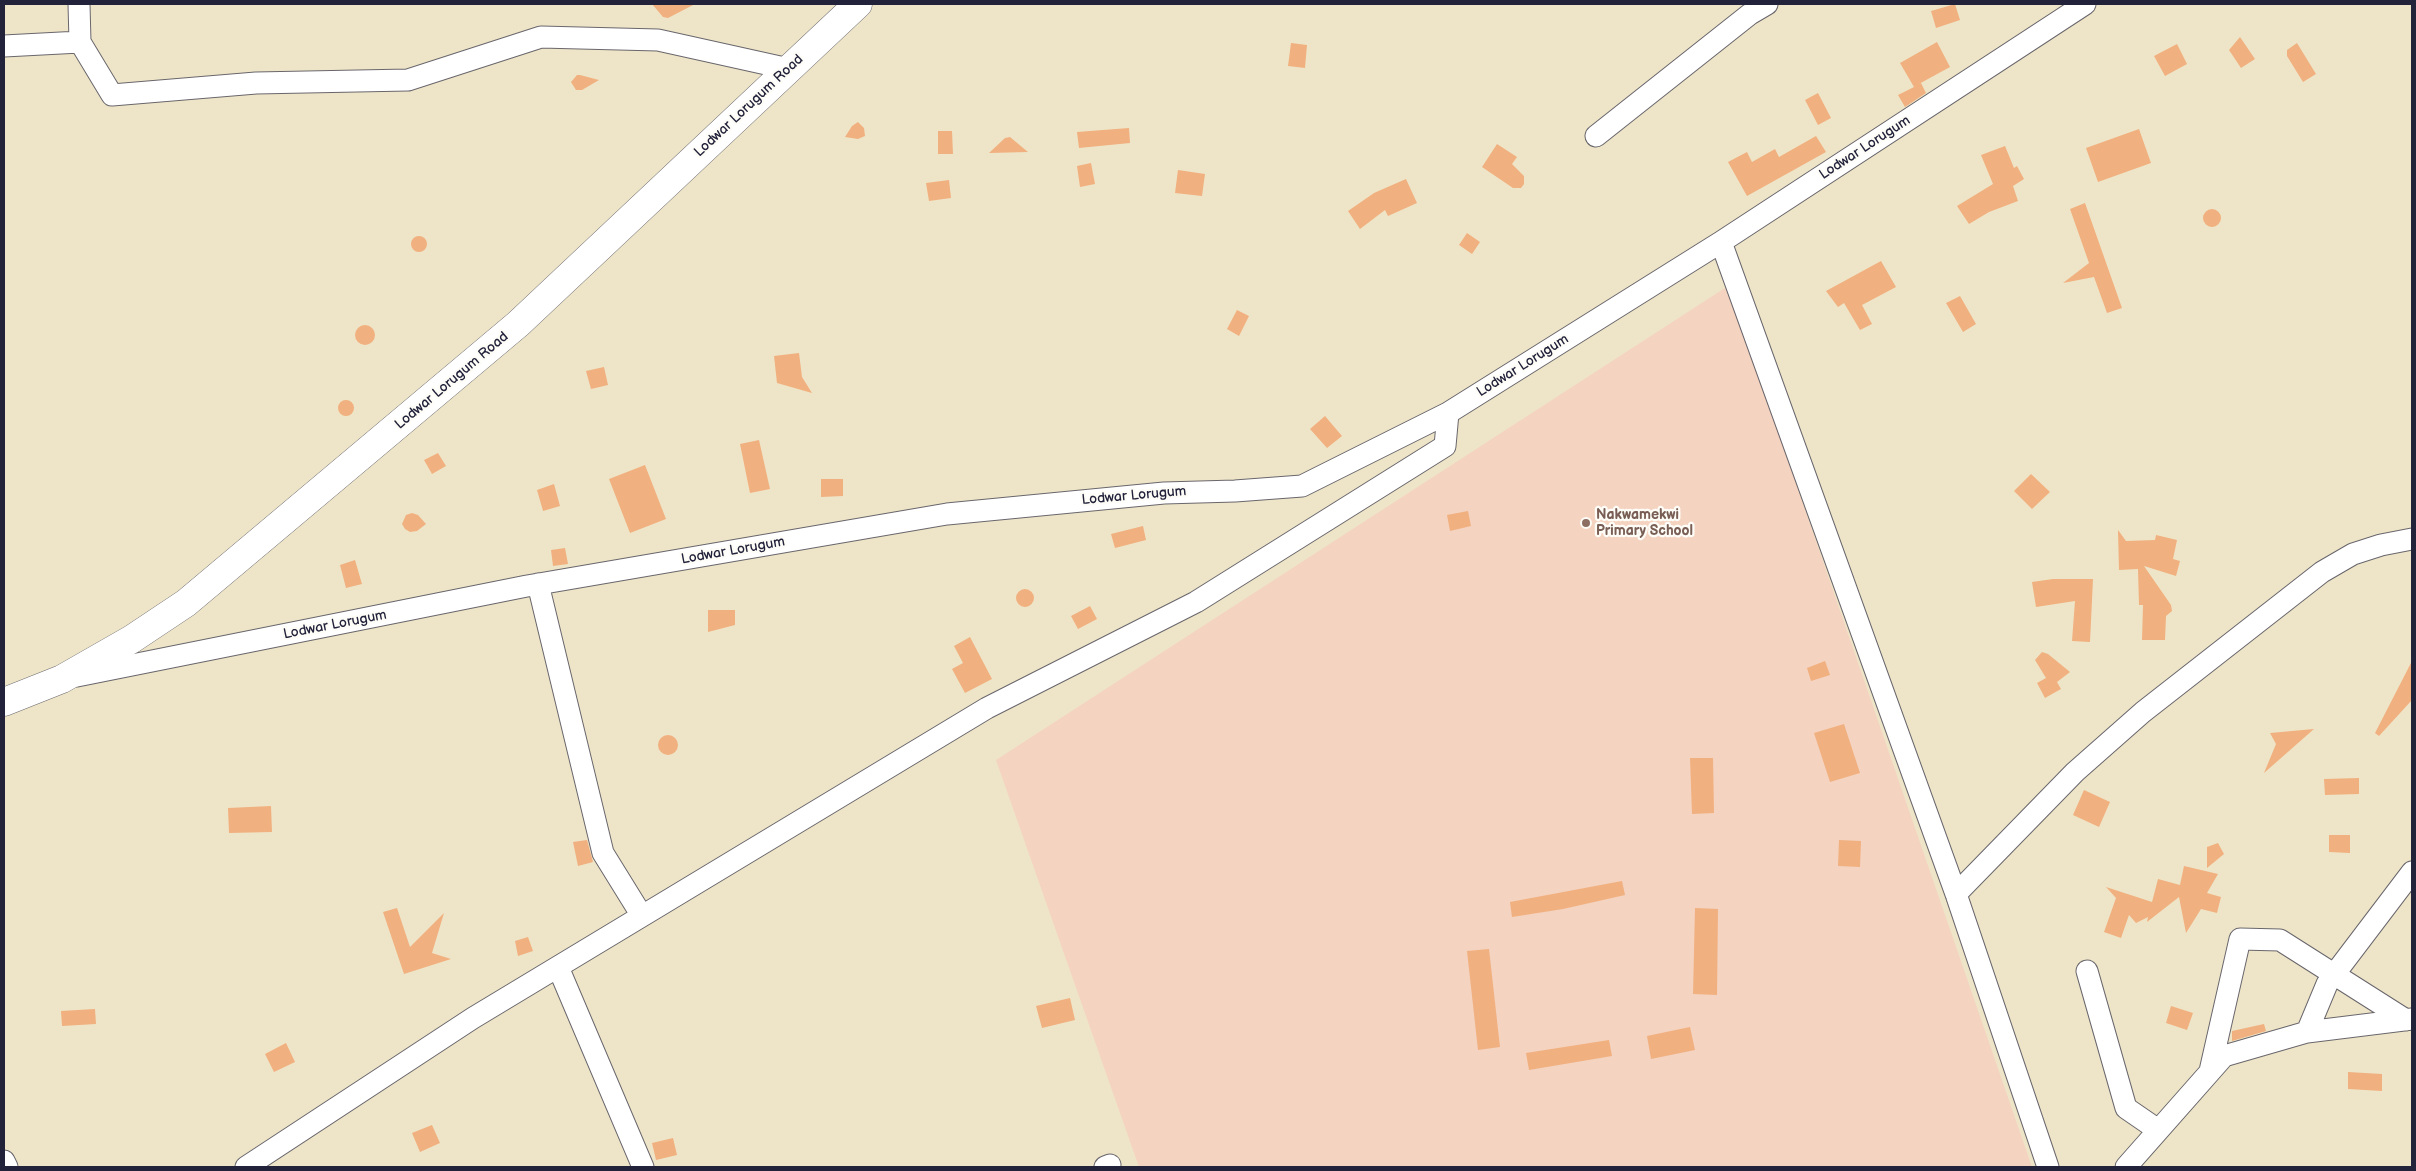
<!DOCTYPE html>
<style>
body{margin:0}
#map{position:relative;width:2416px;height:1171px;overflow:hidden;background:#eee5c8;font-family:"Balsamiq Sans",sans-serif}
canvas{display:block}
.frame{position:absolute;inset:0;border:5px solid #22223b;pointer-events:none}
</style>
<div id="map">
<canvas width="2416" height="1171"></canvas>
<div class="frame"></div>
</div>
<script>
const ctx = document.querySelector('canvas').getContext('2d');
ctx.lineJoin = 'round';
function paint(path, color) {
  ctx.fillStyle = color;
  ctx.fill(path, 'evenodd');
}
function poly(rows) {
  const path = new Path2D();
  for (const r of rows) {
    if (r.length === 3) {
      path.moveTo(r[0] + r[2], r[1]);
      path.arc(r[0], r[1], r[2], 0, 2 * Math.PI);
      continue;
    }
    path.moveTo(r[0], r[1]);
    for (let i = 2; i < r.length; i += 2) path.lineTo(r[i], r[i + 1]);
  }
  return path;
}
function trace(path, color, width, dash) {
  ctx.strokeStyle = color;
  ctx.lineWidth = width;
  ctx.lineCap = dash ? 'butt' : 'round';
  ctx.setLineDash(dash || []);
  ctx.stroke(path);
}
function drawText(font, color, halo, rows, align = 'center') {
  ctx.font = font + ' "Balsamiq Sans",sans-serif';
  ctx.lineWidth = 4.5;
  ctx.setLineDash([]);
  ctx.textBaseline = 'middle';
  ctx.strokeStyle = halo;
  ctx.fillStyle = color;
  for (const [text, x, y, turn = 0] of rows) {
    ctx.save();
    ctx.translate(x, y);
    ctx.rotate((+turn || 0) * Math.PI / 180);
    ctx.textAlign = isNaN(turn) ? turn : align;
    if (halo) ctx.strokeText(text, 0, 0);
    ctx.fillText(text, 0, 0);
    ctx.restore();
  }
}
paint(poly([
 [1728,286,2032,1167,1139,1167,996,760]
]), '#f4d3c0');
paint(poly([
 [652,4,695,4,668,18,663,17],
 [1955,4,1960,20,1936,28,1931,11],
 [2240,37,2255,59,2241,68,2229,50],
 [1937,42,1950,67,1917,85,1921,83,1926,93,1905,107,1898,95,1914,87,1900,63],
 [1291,43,1307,45,1305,68,1288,66],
 [2297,43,2316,74,2303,82,2287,56,2287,50],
 [2177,44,2187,64,2165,76,2154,56],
 [577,75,580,75,599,80,582,90,576,90,571,82],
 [1818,93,1831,118,1818,125,1805,100],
 [858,122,864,128,865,136,858,139,845,137,852,126],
 [1129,128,1130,143,1079,148,1077,132],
 [2139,129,2151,163,2098,182,2086,148],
 [938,131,952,131,953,154,938,154],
 [1816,136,1826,152,1747,196,1728,162,1747,152,1752,162,1775,149,1779,157],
 [1010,137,1028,152,989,153,1005,138],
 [1497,144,1517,157,1512,164,1524,176,1524,184,1521,188,1513,188,1482,167],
 [2005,146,2014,168,2017,166,2024,179,2013,186,2018,201,1989,212,1969,224,1957,206,1993,184,1981,155],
 [1091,163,1095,184,1080,187,1077,166],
 [1178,170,1205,174,1202,196,1175,193],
 [1406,179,1417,203,1388,216,1385,210,1360,229,1348,211,1374,193],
 [949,180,951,198,929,201,926,183],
 [2085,203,2122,308,2107,313,2094,277,2063,283,2089,263,2070,209],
 [2212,218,9],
 [1467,233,1480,242,1472,254,1459,245],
 [419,244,8],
 [1881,261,1896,287,1862,305,1872,324,1860,330,1844,303,1838,307,1826,291],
 [1960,296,1976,324,1963,332,1946,303],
 [1237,310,1249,316,1239,336,1227,329],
 [365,335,10],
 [799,353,802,377,812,393,777,383,774,356],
 [604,367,608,385,591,389,586,371],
 [346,408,8],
 [1325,416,1342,436,1327,448,1310,429],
 [759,440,770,489,750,493,740,444],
 [438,453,446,466,432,474,424,460],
 [645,465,666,519,630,533,609,479],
 [2031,474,2050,492,2032,509,2014,491],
 [821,479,843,479,843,496,821,497],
 [554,484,560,506,543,511,537,490],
 [1468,511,1471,526,1450,531,1447,515],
 [412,513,418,515,426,524,417,531,410,532,405,529,402,524,406,515],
 [1143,526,1146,540,1115,548,1111,534],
 [2118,530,2126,541,2155,540,2156,535,2177,540,2173,559,2180,561,2176,576,2144,566,2171,605,2172,611,2166,616,2165,640,2142,640,2143,605,2139,605,2138,569,2119,570],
 [565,548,568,564,553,566,551,550],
 [355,560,362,584,346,588,340,565],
 [2053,579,2093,579,2090,642,2072,641,2075,601,2036,607,2032,582],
 [1025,598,9],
 [1090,606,1097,619,1078,629,1071,616],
 [708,610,735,610,735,625,708,632],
 [970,637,992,679,965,693,952,669,963,663,954,646],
 [2042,652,2048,654,2070,672,2057,682,2061,689,2045,698,2037,683,2046,678,2035,660],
 [1825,661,1830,675,1811,681,1807,668],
 [2412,661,2412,700,2379,736,2375,733],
 [1844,724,1860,773,1830,782,1814,733],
 [2314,729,2264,773,2276,744,2270,733],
 [668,745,10],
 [1690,758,1713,758,1714,813,1692,814],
 [2359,778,2359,794,2325,795,2324,779],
 [2084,790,2110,802,2099,827,2073,815],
 [271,806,272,832,229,833,228,808],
 [2329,835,2350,835,2350,853,2329,852],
 [587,840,593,862,578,866,573,842],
 [1839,840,1861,841,1860,867,1838,866],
 [2218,843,2224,854,2207,868,2207,847],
 [2184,866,2218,874,2207,893,2221,897,2217,913,2201,909,2186,933,2179,897,2147,922,2148,917,2136,923,2129,915,2121,938,2104,932,2116,898,2106,887,2152,902,2158,879,2180,885],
 [1622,881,1625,895,1563,909,1512,917,1510,902],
 [397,908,410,947,444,913,432,953,451,959,404,974,383,912],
 [1695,908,1718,909,1717,995,1693,994],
 [528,937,533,951,518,956,515,941],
 [1489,949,1500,1047,1478,1050,1467,951],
 [1070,998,1075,1020,1042,1028,1036,1006],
 [2171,1006,2193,1013,2187,1030,2166,1023],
 [95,1009,96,1024,62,1026,61,1011],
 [2264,1024,2266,1031,2232,1041,2232,1031],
 [1690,1027,1695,1050,1651,1059,1647,1036],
 [1609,1040,1612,1056,1529,1070,1526,1053],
 [286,1043,295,1062,274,1072,265,1054],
 [2348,1072,2382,1074,2382,1091,2348,1089],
 [432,1125,440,1143,420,1152,412,1133],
 [673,1138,677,1155,656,1160,652,1143]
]), '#f1b07f');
const minor = poly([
 [79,4,80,42],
 [4,46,80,42,112,95,256,83,408,80,541,37,658,40,789,69],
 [1596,136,1750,14,1767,4],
 [1721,242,1956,894,2048,1167],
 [538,584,603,853,642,916],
 [77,676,527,586,947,514,1164,493,1235,491,1302,486,1448,413,1721,242,2085,4],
 [1956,894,2075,772,2143,712,2322,572,2353,554,2381,545,2412,539],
 [558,967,643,1167],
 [2087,971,2126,1108,2158,1130],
 [2307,1032,2327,984,2412,872],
 [2210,1071,2240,939,2280,940,2406,1020],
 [4,1161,7,1167],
 [246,1167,473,1018,987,708,1196,602,1445,446,1448,413],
 [1105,1167,1110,1165],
 [2126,1167,2224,1056,2307,1032,2412,1019]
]);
const major = poly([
 [4,702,62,679,132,639,186,603,518,324,858,4]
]);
trace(minor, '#69666c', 23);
trace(major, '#69666c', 29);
trace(minor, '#fff', 21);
trace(major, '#fff', 28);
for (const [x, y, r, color] of [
 [1586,523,5,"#8d6e63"]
]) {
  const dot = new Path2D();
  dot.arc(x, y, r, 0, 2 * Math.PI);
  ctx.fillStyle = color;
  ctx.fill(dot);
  trace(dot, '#fdfcf7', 2);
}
drawText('14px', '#22223b', '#fdfcf7', [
 ["Lodwar Lorugum Road",749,106,-43],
 ["Lodwar Lorugum",1865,148,-33],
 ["Lodwar Lorugum",1523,366,-32],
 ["Lodwar Lorugum Road",452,381,-40],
 ["Lodwar Lorugum",1134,496,-5],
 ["Lodwar Lorugum",733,551,-10],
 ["Lodwar Lorugum",335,625,-11]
]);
drawText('bold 14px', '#785e54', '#fdfcf7', [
 ["Nakwamekwi",1596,515],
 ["Primary School",1596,531]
], 'left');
</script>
